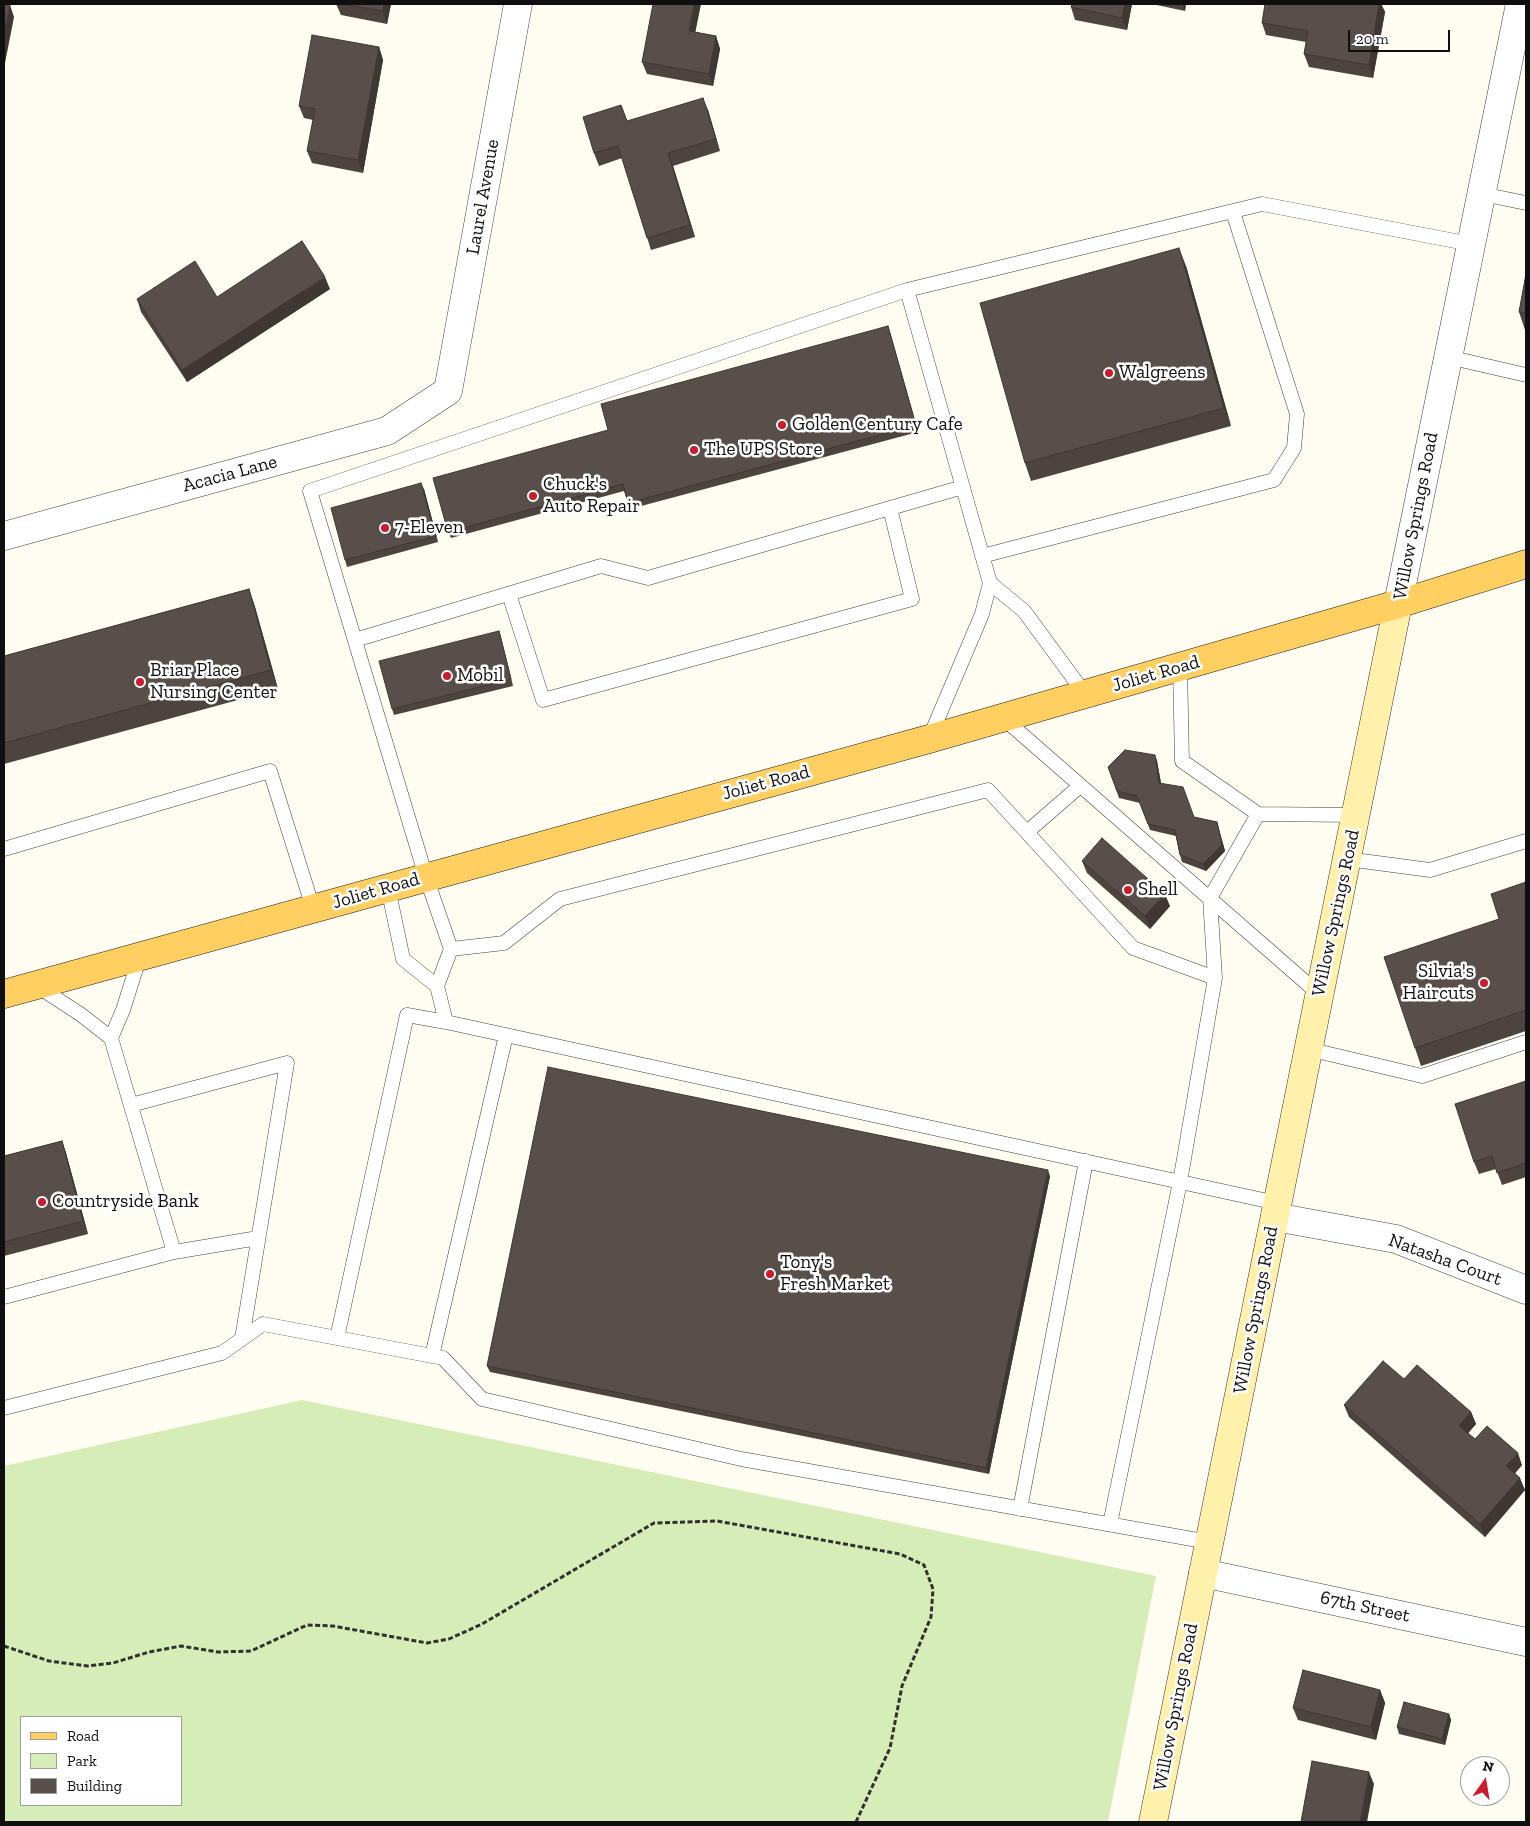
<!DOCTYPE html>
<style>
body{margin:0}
#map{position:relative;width:1530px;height:1826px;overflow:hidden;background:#fffcf1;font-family:"Zilla Slab",serif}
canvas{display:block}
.frame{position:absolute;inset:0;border:5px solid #0f0f0f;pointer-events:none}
.legend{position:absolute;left:20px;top:1716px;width:162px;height:90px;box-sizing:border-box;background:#fff;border:1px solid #9f9f9f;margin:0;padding:6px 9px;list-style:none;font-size:15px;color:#0f0f0f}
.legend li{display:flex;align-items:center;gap:10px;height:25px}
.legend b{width:25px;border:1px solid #9f9f9f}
.north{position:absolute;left:1460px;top:1756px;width:50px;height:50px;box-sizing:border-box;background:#fff;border:1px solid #9f9f9f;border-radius:50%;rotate:13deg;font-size:14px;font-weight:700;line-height:20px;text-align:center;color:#0f0f0f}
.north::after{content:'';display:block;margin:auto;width:18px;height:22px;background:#cb1b2d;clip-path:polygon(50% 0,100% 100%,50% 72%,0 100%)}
.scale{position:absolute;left:1348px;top:30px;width:102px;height:22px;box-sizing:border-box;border:2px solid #0f0f0f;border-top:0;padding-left:6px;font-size:15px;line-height:18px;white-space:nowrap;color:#0f0f0f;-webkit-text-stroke:4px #fff;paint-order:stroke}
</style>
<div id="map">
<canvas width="1530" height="1826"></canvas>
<div class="frame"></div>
<ul class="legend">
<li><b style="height:6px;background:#ffd061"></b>Road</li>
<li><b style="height:14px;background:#d6edb7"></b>Park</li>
<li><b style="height:14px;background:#594f4a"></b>Building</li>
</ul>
<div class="north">N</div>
<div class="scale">20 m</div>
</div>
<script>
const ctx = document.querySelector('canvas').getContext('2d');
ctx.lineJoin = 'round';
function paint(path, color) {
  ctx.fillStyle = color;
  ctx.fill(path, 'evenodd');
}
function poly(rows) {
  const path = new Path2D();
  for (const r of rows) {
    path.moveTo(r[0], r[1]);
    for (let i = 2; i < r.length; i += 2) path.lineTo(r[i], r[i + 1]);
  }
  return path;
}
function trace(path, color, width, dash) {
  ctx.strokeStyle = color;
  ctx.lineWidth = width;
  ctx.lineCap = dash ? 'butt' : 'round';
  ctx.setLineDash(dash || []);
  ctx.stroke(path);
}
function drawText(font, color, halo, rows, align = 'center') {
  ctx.font = font + ' "Zilla Slab",serif';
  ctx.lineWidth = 5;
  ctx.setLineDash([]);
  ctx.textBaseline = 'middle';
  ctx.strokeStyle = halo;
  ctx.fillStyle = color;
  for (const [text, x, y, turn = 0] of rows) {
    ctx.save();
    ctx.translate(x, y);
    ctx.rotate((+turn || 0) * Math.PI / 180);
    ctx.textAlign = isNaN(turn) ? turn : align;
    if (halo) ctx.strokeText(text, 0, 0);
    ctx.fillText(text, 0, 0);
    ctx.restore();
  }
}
paint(poly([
 [302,1400,1156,1576,1108,1822,4,1822,4,1466],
 [21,1717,181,1717,181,1805,21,1805]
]), '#d6edb7');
const service = poly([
 [1482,194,1526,203],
 [1448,357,1526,375],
 [982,556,1274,480,1294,448,1297,414,1233,212],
 [990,583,1024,611,1085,694],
 [509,594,543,700,912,599,890,508],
 [355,640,601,566,648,578,963,487],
 [1180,667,1182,761,1258,814,1356,815],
 [1002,717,1319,994],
 [929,739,982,614,990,583,907,290,1262,204,1471,244],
 [1027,832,1080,786],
 [4,849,270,771,313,908],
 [1347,859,1430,870,1526,841],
 [388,888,403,959,437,986,451,949,426,877,310,491,907,290],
 [451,949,504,943,560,899,988,790,1133,948,1215,978],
 [37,986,80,1014,111,1038,123,1010,140,956],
 [437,986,446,1022,1277,1203],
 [1308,1049,1422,1076,1526,1042],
 [131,1105,287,1063,242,1339],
 [174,1252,258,1238],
 [4,1297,174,1252,111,1038],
 [337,1338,407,1015,446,1022],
 [432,1356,506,1035],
 [4,1408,222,1353,263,1324,443,1358,482,1399,741,1459,1209,1542],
 [1020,1509,1086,1161],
 [1110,1524,1180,1182,1215,978,1210,898,1258,814]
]);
const minor = poly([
 [4,536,387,431,448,391,518,4],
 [1275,1217,1396,1239,1526,1290],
 [1203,1573,1526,1642]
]);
const tertiary = poly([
 [1398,604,1520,4]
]);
const secondary = poly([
 [1153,1822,1398,604]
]);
const primary = poly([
 [4,994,929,739,1398,604,1526,564]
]);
trace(service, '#424242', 15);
trace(minor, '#424242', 29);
trace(tertiary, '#424242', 29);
trace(secondary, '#313131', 29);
trace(primary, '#202020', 29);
trace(poly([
 [4,1646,49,1661,87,1666,113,1663,149,1652,181,1646,218,1652,251,1651,307,1625,333,1626,427,1643,449,1639,482,1624,654,1523,717,1521,900,1554,924,1565,933,1589,931,1617,902,1686,890,1748,856,1822]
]), '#313131', 3, [5, 2.5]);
trace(service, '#fff', 14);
trace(minor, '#fff', 28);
trace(tertiary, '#fff', 28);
trace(secondary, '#fff1ac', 28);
trace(primary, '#ffd061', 28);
paint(poly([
 [336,4,391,4,387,24,341,15],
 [1132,4,1127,30,1075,20,1071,7],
 [1152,4,1186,4,1185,11],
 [1265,4,1381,4,1385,12,1373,78,1309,67,1304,54,1306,42,1266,35,1262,23],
 [695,32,716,36,720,49,713,86,647,74,642,62],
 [379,47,383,60,363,173,312,163,307,151,313,120,304,118,299,106],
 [708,110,720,151,673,166,695,237,651,250,622,158,599,166,594,153,627,121],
 [1186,266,1231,426,1031,481,1025,463],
 [1526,274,1526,330,1525,330,1519,312],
 [330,289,187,382,141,312,137,299,217,297],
 [888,326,918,432,630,509,624,491,451,538,448,532,608,430],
 [424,489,438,542,347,567,345,560],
 [249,589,255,607,278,689,4,764,4,656],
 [499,631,513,686,394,715,392,709],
 [1155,755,1157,761,1161,783,1194,817,1217,822,1225,851,1206,871,1182,862,1180,855,1176,836,1150,830,1140,803,1119,798,1108,767],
 [1082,861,1170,906,1150,929,1087,873],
 [1526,882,1526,1031,1421,1066,1415,1048,1499,919],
 [1526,1081,1526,1177,1502,1185,1496,1169,1479,1174,1474,1162],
 [62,1141,66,1153,88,1234,4,1256,4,1156],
 [1050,1176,989,1474,490,1372,487,1366],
 [1404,1379,1471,1412,1476,1424,1468,1433,1475,1439,1522,1465,1515,1473,1525,1490,1485,1537,1349,1417,1344,1405],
 [1380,1690,1385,1703,1376,1740,1298,1720,1293,1708],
 [1449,1714,1451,1720,1445,1745,1399,1734,1397,1727]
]), '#4d4440');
paint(poly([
 [384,4,391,4,387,24,383,11],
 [694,4,701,4,693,44,689,31],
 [1125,4,1132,4,1127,30,1122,18],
 [1182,4,1186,4,1185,11],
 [1379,4,1381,4,1385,12,1373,78,1369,65],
 [10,5,14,17,4,68,4,34],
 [716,36,720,49,713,86,709,74],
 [379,47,383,60,363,173,358,160],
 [703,98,708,110,720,151,716,139],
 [668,153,673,166,695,237,690,225],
 [1179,248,1186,266,1231,426,1224,408],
 [325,277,330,289,187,382,182,370],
 [888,326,890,332,918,432,916,425],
 [421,483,424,489,438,542,436,536],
 [249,589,255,607,278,689,271,670],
 [499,631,501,637,513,686,511,679],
 [1155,755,1157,761,1162,789,1159,783],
 [1217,822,1225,851,1206,871,1203,864],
 [1165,894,1170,906,1150,929,1145,916],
 [62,1141,66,1153,88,1234,83,1221],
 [1048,1170,1050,1176,989,1474,986,1468],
 [1471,1412,1476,1424,1464,1438,1459,1426],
 [1518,1453,1522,1465,1511,1478,1506,1466],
 [1520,1478,1525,1490,1485,1537,1480,1524],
 [1380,1690,1385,1703,1376,1740,1371,1727],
 [1449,1714,1451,1720,1445,1745,1442,1739],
 [1369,1772,1374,1784,1367,1822,1360,1822]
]), '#3e3734');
const building = poly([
 [4,4,10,5,4,34,4,4],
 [342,4,384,4,383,11,342,4],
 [653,4,694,4,689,31,716,36,709,74,642,62,653,4],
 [1072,4,1125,4,1122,18,1071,7,1072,4],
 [1265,4,1379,4,1369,65,1304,54,1308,31,1262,23,1265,4],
 [312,35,379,47,358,160,307,151,315,109,299,106,312,35],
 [703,98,716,139,668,153,690,225,647,238,618,146,594,153,583,117,621,105,627,121,703,98],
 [302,241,325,277,182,370,137,299,195,261,217,297,302,241],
 [1179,248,1224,408,1025,463,980,303,1179,248],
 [1526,274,1526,313,1519,312,1526,274],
 [888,326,916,425,628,503,623,484,448,532,433,478,608,430,601,404,888,326],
 [421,483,436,536,345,560,331,508,421,483],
 [249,589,271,670,4,743,4,656,249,589],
 [499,631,511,679,392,709,379,661,499,631],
 [1125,750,1155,755,1159,783,1183,787,1194,817,1217,822,1222,845,1203,864,1180,855,1175,830,1148,824,1137,796,1117,791,1108,767,1125,750],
 [1102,838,1165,894,1145,916,1082,861,1102,838],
 [1526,882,1526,1010,1415,1048,1384,957,1499,919,1491,894,1526,882],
 [548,1067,1048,1170,986,1468,487,1366,548,1067],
 [1526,1081,1526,1163,1497,1173,1492,1156,1474,1162,1455,1104,1526,1081],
 [62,1141,83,1221,4,1242,4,1156,62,1141],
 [1383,1361,1404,1379,1417,1365,1471,1412,1459,1426,1475,1439,1487,1426,1518,1453,1506,1466,1520,1478,1480,1524,1344,1405,1383,1361],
 [1303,1670,1380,1690,1371,1727,1293,1708,1303,1670],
 [1404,1702,1449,1714,1442,1739,1397,1727,1404,1702],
 [1312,1761,1369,1772,1360,1822,1301,1822,1312,1761]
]);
paint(building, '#594f4a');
trace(building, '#3e3734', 1);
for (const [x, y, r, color] of [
 [1109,373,5,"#cb1b2d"],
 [782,425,5,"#cb1b2d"],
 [694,450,5,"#cb1b2d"],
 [533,496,5,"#cb1b2d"],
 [385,528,5,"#cb1b2d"],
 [447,676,5,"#cb1b2d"],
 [140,682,5,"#cb1b2d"],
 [1128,890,5,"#cb1b2d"],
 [1484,983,5,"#cb1b2d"],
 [42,1202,5,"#cb1b2d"],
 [770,1274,5,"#cb1b2d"]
]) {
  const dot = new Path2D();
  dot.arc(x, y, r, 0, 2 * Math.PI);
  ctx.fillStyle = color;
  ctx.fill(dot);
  trace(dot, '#fff', 2);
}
drawText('19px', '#0f0f0f', '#fff', [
 ["Laurel Avenue",483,197,-80],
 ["Acacia Lane",230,474,-15],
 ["Willow Springs Road",1416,516,-79],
 ["Joliet Road",1156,674,-16],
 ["Joliet Road",766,783,-15],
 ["Joliet Road",376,891,-16],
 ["Willow Springs Road",1336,913,-78],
 ["Natasha Court",1445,1260,20],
 ["Willow Springs Road",1256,1310,-79],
 ["67th Street",1365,1607,12],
 ["Willow Springs Road",1176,1707,-79]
]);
drawText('19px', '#0f0f0f', '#fff', [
 ["Walgreens",1119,373],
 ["Golden Century Cafe",792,425],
 ["The UPS Store",704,450],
 ["Chuck's",543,485],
 ["Auto Repair",543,507],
 ["7-Eleven",395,528],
 ["Briar Place",150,671],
 ["Nursing Center",150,693],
 ["Mobil",457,676],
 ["Shell",1138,890],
 ["Silvia's",1474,972,"right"],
 ["Haircuts",1474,994,"right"],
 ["Countryside Bank",52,1202],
 ["Tony's",780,1263],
 ["Fresh Market",780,1285]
], 'left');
</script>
